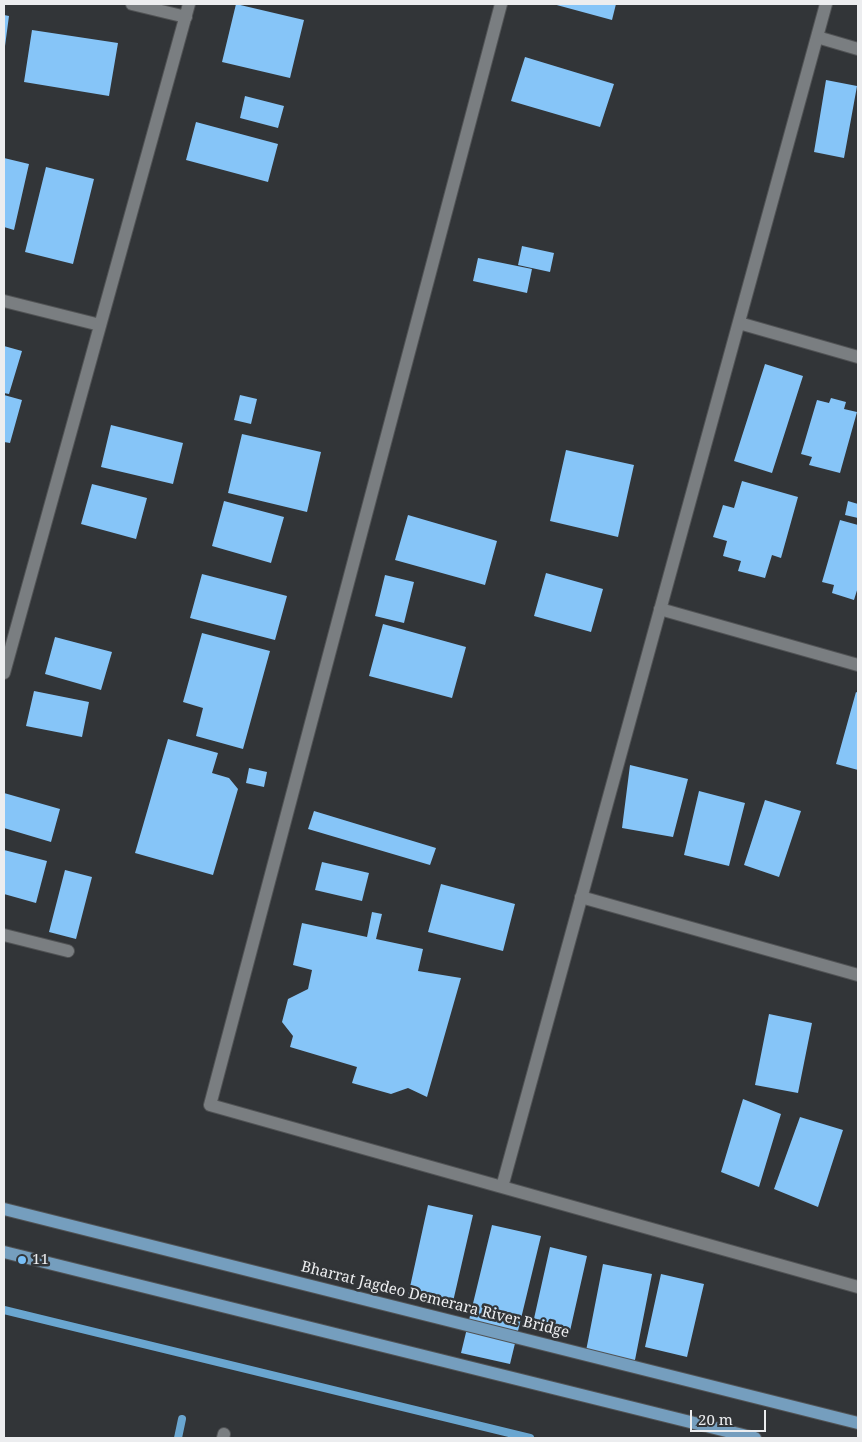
<!DOCTYPE html>
<style>
body{margin:0}
#map{position:relative;width:862px;height:1442px;overflow:hidden;background:#323538;font-family:"Noto Serif",serif}
canvas{display:block}
.frame{position:absolute;inset:0;border:5px solid #ecedef;pointer-events:none}
.scale{position:absolute;left:690px;top:1410px;width:76px;height:22px;box-sizing:border-box;border:2px solid #ecedef;border-top:0;padding-left:6px;font-size:15px;line-height:18px;white-space:nowrap;color:#ecedef;-webkit-text-stroke:4px #323538;paint-order:stroke}
</style>
<div id="map">
<canvas width="862" height="1442"></canvas>
<div class="frame"></div>
<div class="scale">20 m</div>
</div>
<script>
const ctx = document.querySelector('canvas').getContext('2d');
ctx.lineJoin = 'round';
function poly(rows) {
  const path = new Path2D();
  for (const r of rows) {
    path.moveTo(r[0], r[1]);
    for (let i = 2; i < r.length; i += 2) path.lineTo(r[i], r[i + 1]);
  }
  return path;
}
function trace(path, color, width, dash) {
  ctx.strokeStyle = color;
  ctx.lineWidth = width;
  ctx.lineCap = dash ? 'butt' : 'round';
  ctx.setLineDash(dash || []);
  ctx.stroke(path);
}
function paint(path, color) {
  ctx.fillStyle = color;
  ctx.fill(path, 'evenodd');
}
function drawText(font, color, halo, rows, align = 'center') {
  ctx.font = font + ' "Noto Serif",serif';
  ctx.lineWidth = 5;
  ctx.setLineDash([]);
  ctx.textBaseline = 'middle';
  ctx.strokeStyle = halo;
  ctx.fillStyle = color;
  for (const [text, x, y, turn = 0] of rows) {
    ctx.save();
    ctx.translate(x, y);
    ctx.rotate((+turn || 0) * Math.PI / 180);
    ctx.textAlign = isNaN(turn) ? turn : align;
    if (halo) ctx.strokeText(text, 0, 0);
    ctx.fillText(text, 0, 0);
    ctx.restore();
  }
}
trace(poly([
 [4,1310,530,1438],
 [178,1438,182,1419]
]), '#6aa6d0', 8);
paint(poly([
 [236,4,304,20,290,78,222,62],
 [553,4,616,4,612,20],
 [4,15,9,16,5,46,4,46],
 [32,30,118,43,109,96,24,82],
 [525,57,614,84,600,127,511,101],
 [826,80,857,86,844,158,814,152],
 [245,96,284,106,278,128,240,118],
 [196,122,278,144,268,182,186,160],
 [4,158,29,164,14,230,4,227],
 [46,167,94,179,73,264,25,252],
 [522,246,554,253,550,272,518,265],
 [478,258,532,269,527,293,473,281],
 [4,346,22,351,9,394,4,393],
 [765,364,803,376,772,473,734,461],
 [4,395,22,400,10,443,4,442],
 [240,395,257,399,251,424,234,420],
 [831,398,846,402,844,409,857,412,840,473,809,465,812,457,801,454,817,400,829,403],
 [111,425,183,443,173,484,101,467],
 [242,434,321,452,307,512,228,493],
 [566,450,634,465,618,537,550,521],
 [742,481,798,497,781,558,772,555,765,578,738,571,741,561,723,556,727,541,713,537,723,505,734,508],
 [92,484,147,498,136,539,81,524],
 [224,501,284,517,271,563,212,546],
 [848,501,858,504,858,518,845,515],
 [408,515,497,541,485,585,395,560],
 [840,520,858,525,858,587,854,600,832,593,834,585,822,582],
 [546,573,603,589,591,632,534,616],
 [202,574,287,596,275,640,190,618],
 [385,575,414,582,404,623,375,616],
 [383,624,466,647,452,698,369,676],
 [202,633,270,651,243,749,196,736,203,708,183,702],
 [55,637,112,652,101,690,45,674],
 [34,691,89,702,82,737,26,726],
 [856,692,858,693,858,770,836,764],
 [168,739,218,753,212,773,229,778,238,789,213,875,135,853],
 [630,765,688,779,673,837,622,828],
 [249,768,267,772,264,787,246,783],
 [699,791,745,803,729,866,684,855],
 [4,793,60,809,51,842,4,828],
 [765,800,801,811,779,877,744,865],
 [314,811,436,848,430,865,308,829],
 [4,850,47,861,36,903,4,894],
 [322,862,369,873,362,901,315,890],
 [65,870,92,877,76,939,49,932],
 [441,884,515,904,503,951,428,932],
 [372,912,382,914,376,939,423,949,418,971,461,978,427,1097,408,1088,391,1094,352,1083,357,1067,290,1047,293,1036,282,1022,288,999,308,989,312,970,293,965,302,923,367,937],
 [769,1014,812,1023,798,1093,755,1085],
 [743,1099,781,1114,759,1187,721,1172],
 [800,1117,843,1130,818,1207,774,1189],
 [428,1205,473,1215,452,1306,408,1296],
 [492,1225,541,1236,510,1364,461,1353],
 [550,1247,587,1256,570,1331,533,1323],
 [603,1264,652,1274,634,1365,585,1356],
 [661,1274,704,1284,687,1357,645,1347]
]), '#86c5f8');
const minor = poly([
 [132,4,186,17],
 [501,4,210,1105,858,1287],
 [817,37,858,49],
 [4,301,100,325],
 [739,323,858,357],
 [660,609,858,665],
 [4,673,189,4],
 [581,897,858,975],
 [4,935,68,951],
 [502,1187,826,4],
 [223,1438,224,1434]
]);
const major = poly([
 [4,1209,858,1423],
 [4,1252,755,1438]
]);
trace(minor, '#515355', 14);
trace(major, '#515355', 14);
trace(minor, '#7a7e81', 12);
trace(major, '#759ebe', 12);
for (const [x, y, r, color] of [
 [22,1260,5,"#78bff7"]
]) {
  const dot = new Path2D();
  dot.arc(x, y, r, 0, 2 * Math.PI);
  ctx.fillStyle = color;
  ctx.fill(dot);
  trace(dot, '#323538', 2);
}
drawText('15px', '#ecedef', '#323538', [
 ["11",32,1260]
], 'left');
drawText('15px', '#ecedef', '#323538', [
 ["Bharrat Jagdeo Demerara River Bridge",435,1300,14]
]);
</script>
